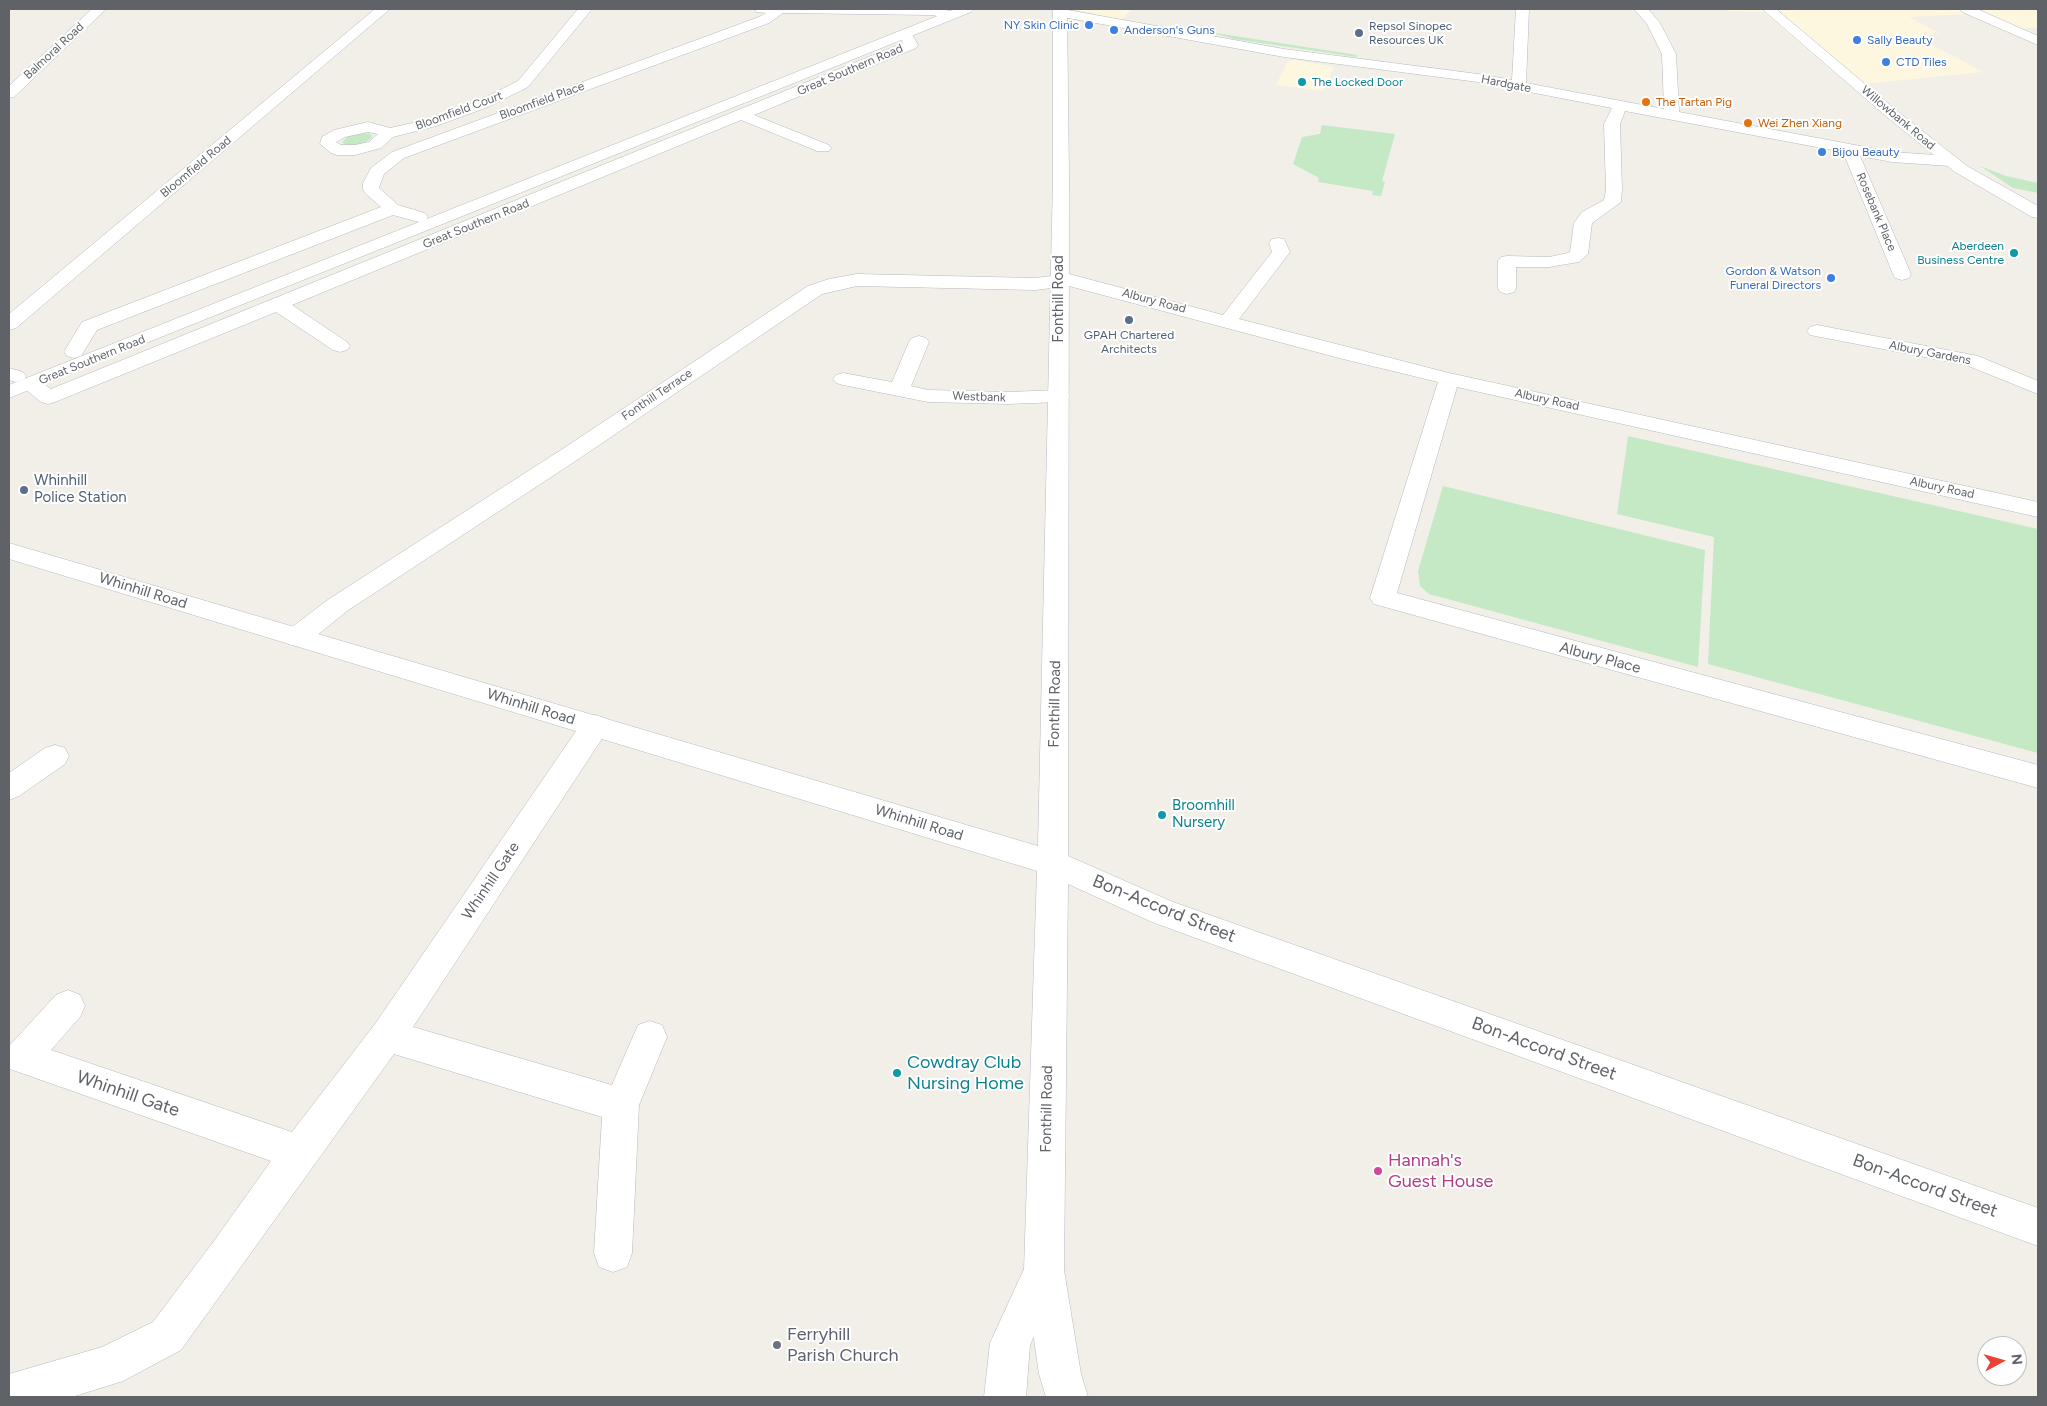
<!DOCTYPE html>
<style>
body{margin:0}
#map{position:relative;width:2047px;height:1406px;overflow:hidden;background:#f1efe8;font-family:Figtree,sans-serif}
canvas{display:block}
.frame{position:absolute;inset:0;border:10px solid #5f6368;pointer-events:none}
.north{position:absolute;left:1977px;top:1336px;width:50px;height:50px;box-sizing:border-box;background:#fff;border:1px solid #bfc1c3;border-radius:50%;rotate:84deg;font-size:14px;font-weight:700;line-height:20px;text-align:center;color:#5f6368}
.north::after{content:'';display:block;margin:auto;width:18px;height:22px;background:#ea4335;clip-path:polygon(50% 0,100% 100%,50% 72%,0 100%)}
</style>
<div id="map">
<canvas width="2047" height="1406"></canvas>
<div class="frame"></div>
<div class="north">N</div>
</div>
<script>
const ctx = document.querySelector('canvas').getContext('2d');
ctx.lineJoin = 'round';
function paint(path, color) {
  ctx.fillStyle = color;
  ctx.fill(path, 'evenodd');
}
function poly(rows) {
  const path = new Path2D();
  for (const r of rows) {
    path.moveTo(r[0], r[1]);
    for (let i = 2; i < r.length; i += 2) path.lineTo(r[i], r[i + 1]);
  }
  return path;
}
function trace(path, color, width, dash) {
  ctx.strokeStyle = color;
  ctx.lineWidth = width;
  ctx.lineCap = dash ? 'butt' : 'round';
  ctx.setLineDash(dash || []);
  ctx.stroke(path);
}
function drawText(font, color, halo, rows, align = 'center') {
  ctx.font = font + ' Figtree,sans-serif';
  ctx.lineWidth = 4;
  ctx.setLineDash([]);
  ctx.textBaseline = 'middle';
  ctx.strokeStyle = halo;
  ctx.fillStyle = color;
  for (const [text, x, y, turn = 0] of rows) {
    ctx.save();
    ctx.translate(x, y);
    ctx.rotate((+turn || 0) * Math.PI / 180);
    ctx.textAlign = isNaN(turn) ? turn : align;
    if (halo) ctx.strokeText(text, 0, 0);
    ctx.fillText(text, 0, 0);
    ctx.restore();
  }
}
paint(poly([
 [1073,9,1132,9,1121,20],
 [1724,9,2038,9,2038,27,2005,31,1969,14,1909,17,1939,33,1915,36,1983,72,1874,83,1846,82,1763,12,1729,11],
 [1294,60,1334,67,1323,91,1276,85,1288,61]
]), '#fef7e0');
paint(poly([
 [1209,32,1357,55,1357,57,1234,39],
 [1322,125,1395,134,1382,181,1385,182,1381,196,1372,195,1373,191,1318,182,1319,178,1293,164,1302,137,1320,134],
 [363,133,371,134,372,138,366,142,356,145,346,145,342,142,348,136],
 [1980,166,2006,176,2038,183,2038,193,2013,188],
 [1628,436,2038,529,2038,753,1708,664,1714,537,1617,514],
 [1443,486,1705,550,1698,667,1429,594,1420,586,1418,571]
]), '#c5e8c5');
const street = poly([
 [92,9,106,9,14,97,9,98,9,86,92,9],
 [375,9,390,9,16,328,9,330,9,314,375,9],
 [578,9,592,9,528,87,488,107,436,126,393,137,381,148,355,155,337,155,331,153,320,144,322,137,334,130,368,122,390,128,426,120,478,101,518,81,578,9],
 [368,132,378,134,369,142,355,145,341,145,336,142,345,137,368,132],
 [755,9,940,9,956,12,958,15,951,19,932,15,783,13,769,23,404,158,384,174,379,188,398,205,425,213,428,217,425,221,419,222,393,215,97,330,81,356,74,358,67,356,64,352,82,322,381,207,365,193,363,189,363,183,371,168,392,152,759,17,766,13,756,12,755,9],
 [1062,9,1284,49,1478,74,1512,80,1516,9,1529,9,1526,83,1664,109,1662,54,1647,24,1634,9,1648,9,1660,23,1676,54,1679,112,1892,152,1950,156,1956,158,1958,161,1956,164,1950,166,1892,162,1860,156,1911,274,1909,278,1902,280,1895,278,1893,274,1843,152,1625,111,1620,124,1622,190,1621,202,1592,223,1588,254,1579,262,1549,267,1516,267,1516,288,1514,292,1507,294,1500,292,1498,288,1498,261,1501,257,1507,256,1549,257,1568,253,1570,252,1574,223,1582,212,1604,200,1606,190,1604,124,1612,108,1478,82,1284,57,1057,16,1055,13,1057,10,1062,9],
 [1960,9,1977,9,2038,36,2038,45,1962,12,1960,9],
 [905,30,912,34,918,45,916,48,754,115,829,145,831,148,829,151,817,151,741,120,292,305,347,342,350,346,347,350,340,352,333,350,276,312,55,402,48,404,41,402,24,388,21,384,23,380,16,382,9,380,9,368,23,372,26,376,24,380,31,378,38,380,51,389,903,43,898,34,905,30],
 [1278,238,1284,239,1290,252,1239,319,1449,373,2038,502,2038,517,1457,387,1397,593,2038,765,2038,788,1374,604,1370,598,1438,382,1343,359,1069,286,1035,290,857,286,822,294,580,458,347,611,306,644,297,646,288,644,284,637,288,630,329,599,564,448,808,286,829,279,857,274,1035,278,1069,274,1223,315,1272,252,1269,243,1272,239,1278,238],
 [1817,325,1978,356,2038,381,2038,394,1966,365,1810,335,1807,331,1810,327,1817,325],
 [919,336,926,338,929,342,911,386,928,390,1008,392,1059,390,1066,392,1070,396,1066,400,1059,402,1008,404,928,402,843,385,836,383,833,379,836,375,843,373,892,382,909,342,912,338,919,336],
 [595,715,605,718,609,726,605,734,413,1027,612,1085,638,1025,650,1021,662,1025,667,1037,639,1105,632,1253,627,1267,613,1272,599,1267,594,1253,602,1117,394,1054,181,1350,123,1381,72,1397,9,1397,9,1374,102,1347,153,1322,214,1241,271,1161,10,1069,10,1045,56,995,68,990,80,995,85,1006,80,1017,51,1050,292,1132,375,1024,585,718,595,715],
 [55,745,65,748,69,756,65,764,19,796,9,800,9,773,45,748,55,745],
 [1044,1250,1058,1256,1064,1270,1030,1345,1026,1397,984,1397,990,1343,1030,1256,1044,1250]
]);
const secondary = poly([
 [955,9,973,9,971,12,9,398,9,385,955,9],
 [1053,9,1067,9,1069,178,1068,856,1173,902,2038,1208,2038,1246,1152,922,1068,884,1064,1270,1081,1374,1088,1397,1046,1397,1039,1374,1024,1270,1037,871,9,559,9,543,1038,846,1053,178,1053,9],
 [1762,9,1776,9,1897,111,1967,166,2038,206,2038,218,2032,217,1955,172,1887,117,1762,9]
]);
trace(street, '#b5b8bc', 1);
trace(secondary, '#b6babf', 1);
paint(street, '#fff');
paint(secondary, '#fff');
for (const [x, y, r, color] of [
 [1089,25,5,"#3f7fe0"],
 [1114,30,5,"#3f7fe0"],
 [1359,33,5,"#5c6f8a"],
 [1857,40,5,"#3f7fe0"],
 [1886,62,5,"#3f7fe0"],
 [1302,82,5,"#0f9aa8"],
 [1646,102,5,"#e8710a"],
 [1748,123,5,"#e8710a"],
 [1822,152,5,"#3f7fe0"],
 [2014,253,5,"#0f9aa8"],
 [1831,278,5,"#3f7fe0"],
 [1129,320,5,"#5c6f8a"],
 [24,490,5,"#5c6f8a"],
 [1162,815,5,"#0f9aa8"],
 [897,1073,5,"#0f9aa8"],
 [1378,1171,5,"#d1479c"],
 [777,1345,5,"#6b7280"]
]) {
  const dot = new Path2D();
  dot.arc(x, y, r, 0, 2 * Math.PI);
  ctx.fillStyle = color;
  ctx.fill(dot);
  trace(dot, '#fff', 2);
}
drawText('12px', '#366cbe', '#fff', [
 ["NY Skin Clinic",1079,25,"right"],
 ["Anderson's Guns",1124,30],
 ["Sally Beauty",1867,40],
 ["CTD Tiles",1896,62],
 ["Bijou Beauty",1832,152],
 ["Gordon & Watson",1821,271,"right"],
 ["Funeral Directors",1821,285,"right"]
], 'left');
drawText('12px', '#4e5e75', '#fff', [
 ["Repsol Sinopec",1369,26],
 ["Resources UK",1369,40],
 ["GPAH Chartered",1129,335,"center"],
 ["Architects",1129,349,"center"]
], 'left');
drawText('12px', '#5f6368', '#fff', [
 ["Balmoral Road",54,51,-43],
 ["Great Southern Road",850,70,-23],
 ["Hardgate",1506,84,11],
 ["Bloomfield Place",542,101,-20],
 ["Bloomfield Court",459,111,-20],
 ["Willowbank Road",1898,118,40],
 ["Bloomfield Road",196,167,-40],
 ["Rosebank Place",1876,212,67],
 ["Great Southern Road",476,224,-22],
 ["Albury Road",1154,301,15],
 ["Albury Gardens",1930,353,11],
 ["Great Southern Road",92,360,-22],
 ["Fonthill Terrace",657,395,-34],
 ["Westbank",979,397,2],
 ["Albury Road",1547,400,12],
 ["Albury Road",1942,488,12]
]);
drawText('12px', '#0d838f', '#fff', [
 ["The Locked Door",1312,82],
 ["Aberdeen",2004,246,"right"],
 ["Business Centre",2004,260,"right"]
], 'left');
drawText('12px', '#c56008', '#fff', [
 ["The Tartan Pig",1656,102],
 ["Wei Zhen Xiang",1758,123]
], 'left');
drawText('15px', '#5f6368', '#fff', [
 ["Fonthill Road",1059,299,-90],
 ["Whinhill Road",143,591,17],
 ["Albury Place",1600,658,15],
 ["Fonthill Road",1055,704,-89],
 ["Whinhill Road",531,707,17],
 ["Whinhill Road",919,823,17],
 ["Whinhill Gate",491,881,-56],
 ["Fonthill Road",1047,1109,-89]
]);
drawText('15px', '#4e5e75', '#fff', [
 ["Whinhill",34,481],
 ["Police Station",34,498]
], 'left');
drawText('15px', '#0d838f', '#fff', [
 ["Broomhill",1172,806],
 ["Nursery",1172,823]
], 'left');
drawText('18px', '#5f6368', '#fff', [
 ["Bon-Accord Street",1164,909,22],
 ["Bon-Accord Street",1544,1049,20],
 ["Whinhill Gate",128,1094,19],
 ["Bon-Accord Street",1925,1186,20]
]);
drawText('18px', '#0d838f', '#fff', [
 ["Cowdray Club",907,1063],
 ["Nursing Home",907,1084]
], 'left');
drawText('18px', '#b23c85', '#fff', [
 ["Hannah's",1388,1161],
 ["Guest House",1388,1182]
], 'left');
drawText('18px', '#5b616d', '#fff', [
 ["Ferryhill",787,1335],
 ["Parish Church",787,1356]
], 'left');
</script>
